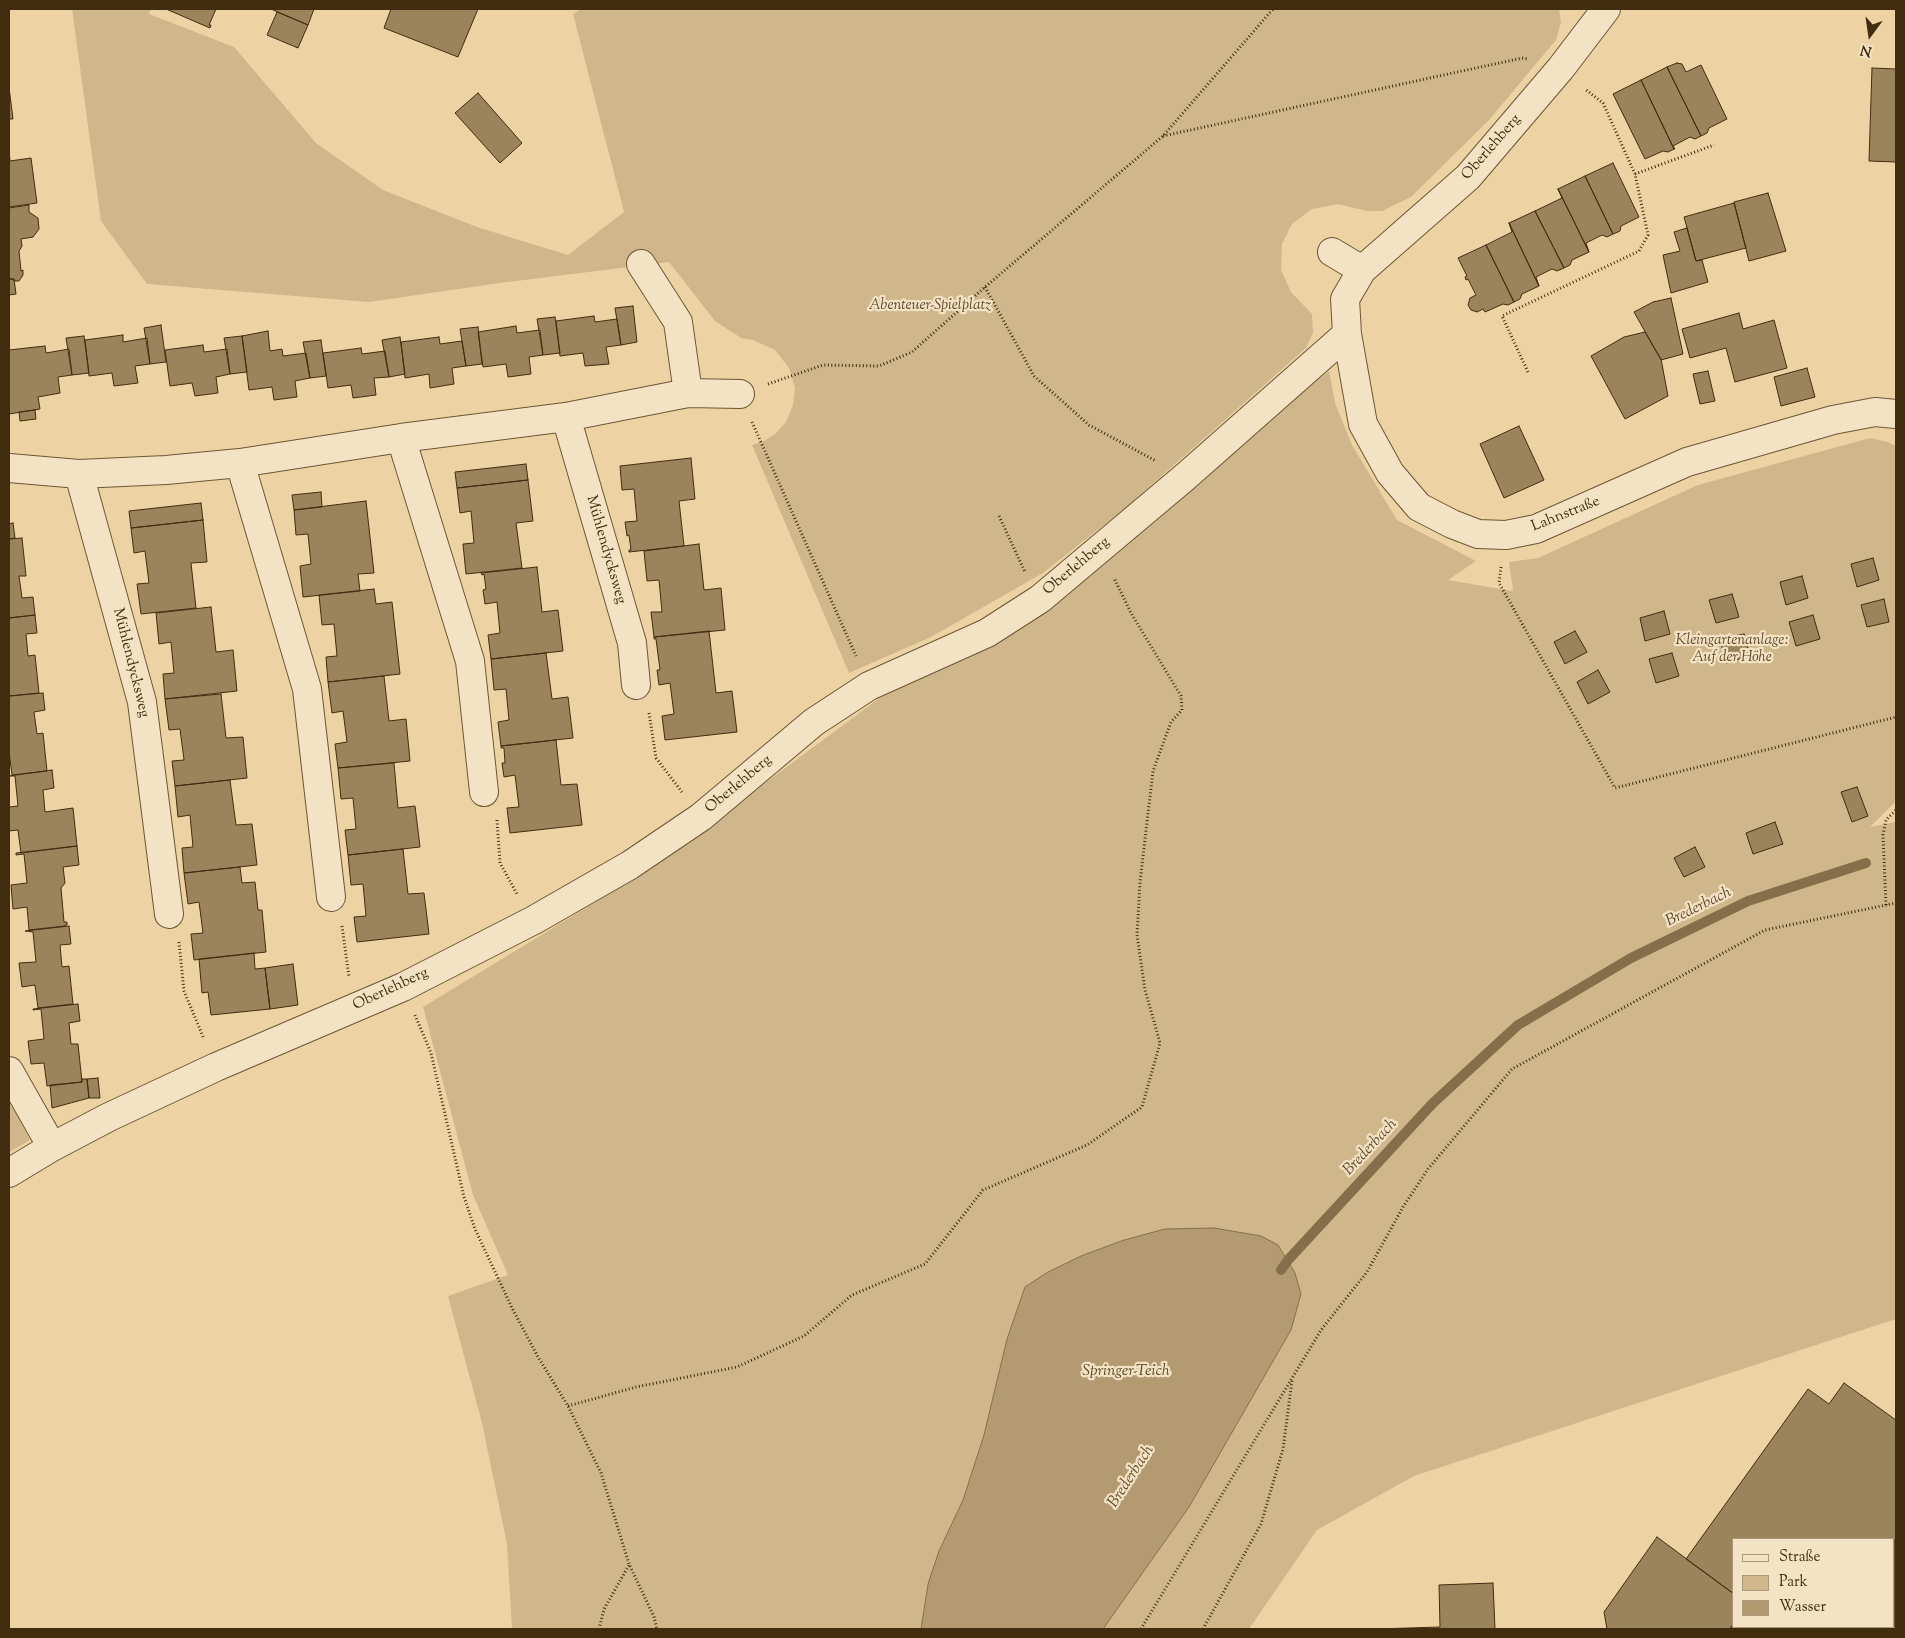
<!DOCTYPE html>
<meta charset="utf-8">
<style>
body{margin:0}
#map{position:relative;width:1905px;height:1638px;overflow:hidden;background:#edd3a4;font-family:"Sorts Mill Goudy",serif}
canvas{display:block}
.frame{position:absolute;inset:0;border:10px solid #422c0f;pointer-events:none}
.legend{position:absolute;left:1732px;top:1538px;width:162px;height:90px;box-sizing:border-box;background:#f3e2c4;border:1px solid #ac997c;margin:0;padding:6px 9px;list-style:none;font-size:15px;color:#422c0f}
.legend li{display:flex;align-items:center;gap:10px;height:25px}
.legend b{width:25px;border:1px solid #ac997c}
.north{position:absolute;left:1845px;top:10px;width:50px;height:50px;-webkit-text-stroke:4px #f3e2c4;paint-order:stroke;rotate:194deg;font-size:14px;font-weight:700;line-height:20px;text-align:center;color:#422c0f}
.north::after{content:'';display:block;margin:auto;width:18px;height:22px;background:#422c0f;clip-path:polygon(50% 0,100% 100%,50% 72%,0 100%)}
</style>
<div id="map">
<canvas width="1905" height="1638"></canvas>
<div class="frame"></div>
<ul class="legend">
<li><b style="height:6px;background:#f3e2c4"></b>Straße</li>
<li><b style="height:14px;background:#d0b78b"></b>Park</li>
<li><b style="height:14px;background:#b39a71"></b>Wasser</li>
</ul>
<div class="north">N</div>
</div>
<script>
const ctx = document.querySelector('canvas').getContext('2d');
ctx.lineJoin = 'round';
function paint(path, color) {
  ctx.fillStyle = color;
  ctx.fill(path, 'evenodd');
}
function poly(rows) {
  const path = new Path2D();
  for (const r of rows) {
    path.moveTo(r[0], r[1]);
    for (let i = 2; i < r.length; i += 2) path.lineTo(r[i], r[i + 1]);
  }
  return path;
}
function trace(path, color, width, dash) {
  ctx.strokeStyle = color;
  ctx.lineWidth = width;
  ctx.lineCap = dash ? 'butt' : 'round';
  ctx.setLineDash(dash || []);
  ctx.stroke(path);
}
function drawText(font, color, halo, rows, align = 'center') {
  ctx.font = font + ' "Sorts Mill Goudy",serif';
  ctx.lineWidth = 4.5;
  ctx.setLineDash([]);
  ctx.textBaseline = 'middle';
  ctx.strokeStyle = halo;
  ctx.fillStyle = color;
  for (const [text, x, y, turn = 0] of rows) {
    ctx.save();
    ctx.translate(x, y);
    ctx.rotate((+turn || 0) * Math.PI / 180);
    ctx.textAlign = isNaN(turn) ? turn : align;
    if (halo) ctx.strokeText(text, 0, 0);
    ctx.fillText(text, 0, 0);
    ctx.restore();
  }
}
paint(poly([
 [72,9,151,9,149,14,234,47,316,143,383,190,477,227,568,255,624,212,573,14,581,9,1559,9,1561,22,1556,40,1489,120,1411,197,1382,211,1367,211,1338,204,1312,209,1292,224,1282,244,1281,270,1291,292,1312,314,1313,333,1306,348,1129,505,1043,573,931,637,849,673,752,445,764,441,775,434,786,422,793,405,795,388,789,368,775,350,753,340,741,338,715,321,669,262,500,283,369,302,147,284,101,221],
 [1329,371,1335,403,1352,445,1397,520,1476,561,1448,580,1513,591,1509,562,1538,558,1698,485,1870,438,1888,442,1896,446,1896,801,1870,827,1896,822,1896,1319,1414,1476,1317,1530,1249,1629,1103,1629,1189,1507,1291,1330,1301,1294,1295,1273,1278,1245,1165,1229,1124,1240,1081,1256,1048,1272,1025,1287,1007,1339,984,1435,963,1500,939,1551,928,1584,921,1629,512,1629,507,1544,482,1423,448,1296,508,1275,473,1195,423,1007,645,872,881,697,1014,633,1080,582,1263,423],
 [9,1100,30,1140,9,1152]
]), '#d0b78b');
const water = poly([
 [1214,1228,1261,1236,1278,1245,1295,1273,1301,1294,1291,1330,1189,1507,1103,1629,921,1629,928,1584,939,1551,963,1500,984,1435,1007,1339,1025,1287,1048,1272,1081,1256,1124,1240,1165,1229,1214,1228]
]);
paint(water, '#b39a71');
trace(water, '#866e4a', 1);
trace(poly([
 [1281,1270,1288,1260,1433,1103,1518,1025,1631,958,1748,901,1866,863]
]), '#866e4a', 10);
const building = poly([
 [166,9,216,9,209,25,211,25,210,28,166,9],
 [271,9,314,9,308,25,271,9],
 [391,9,478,9,458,57,384,28,391,9],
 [277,12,308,25,298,48,267,35,277,12],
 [1677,63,1682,64,1686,72,1701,65,1727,119,1709,128,1707,133,1701,136,1667,67,1677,63],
 [1667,67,1701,136,1695,139,1690,137,1673,146,1675,149,1674,149,1641,80,1667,67],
 [1872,68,1896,69,1896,162,1869,161,1872,68],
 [1641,80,1674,149,1668,152,1663,151,1645,159,1613,94,1641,80],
 [9,87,13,119,9,119,9,87],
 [478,93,522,143,500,163,455,113,478,93],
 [9,150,10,161,31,158,37,203,9,207,9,150],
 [1613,163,1639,217,1621,226,1620,231,1613,234,1585,176,1613,163],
 [1585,176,1613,234,1607,237,1602,235,1586,243,1589,252,1558,189,1585,176],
 [1558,189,1589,252,1572,260,1570,265,1564,268,1535,211,1562,198,1558,189],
 [1768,193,1786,251,1749,261,1734,202,1768,193],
 [1734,203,1746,248,1696,261,1684,217,1734,203],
 [29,205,29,212,38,218,39,229,33,237,21,239,22,246,19,251,21,271,23,270,23,275,19,281,14,281,14,279,9,279,9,208,29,205],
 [1535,211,1564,268,1557,271,1552,269,1536,277,1539,286,1509,223,1535,211],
 [1509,223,1539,286,1522,294,1520,299,1514,302,1486,245,1512,232,1509,223],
 [1687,228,1696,261,1702,260,1708,282,1671,293,1663,255,1680,251,1674,232,1687,228],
 [1486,245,1514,302,1508,305,1503,304,1485,312,1483,309,1477,312,1471,310,1468,305,1470,298,1476,295,1468,279,1466,280,1465,277,1467,276,1458,258,1486,245],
 [9,279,14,279,16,294,9,295,9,279],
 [1671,298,1683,354,1661,360,1634,312,1653,302,1671,298],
 [633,306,637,342,621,345,615,308,633,306],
 [1739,313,1743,329,1774,320,1787,368,1735,382,1726,348,1690,358,1682,329,1739,313],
 [594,316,595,322,617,319,621,345,606,347,609,364,585,366,583,353,560,356,556,321,594,316],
 [555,317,560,353,543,355,537,319,555,317],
 [161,325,166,362,150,364,144,328,161,325],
 [516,326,517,333,540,330,543,355,529,357,531,374,508,377,506,364,483,367,478,332,516,326],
 [478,327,482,364,466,366,460,329,478,327],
 [268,331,270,351,282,349,283,356,306,353,310,378,295,381,297,397,274,400,272,387,249,390,242,336,268,331],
 [1645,332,1661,359,1668,396,1625,419,1591,356,1624,337,1645,332],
 [123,335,123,342,147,338,150,364,135,366,138,383,114,386,112,373,89,376,85,340,123,335],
 [84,336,89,373,72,375,66,338,84,336],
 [242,336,247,372,230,374,224,338,242,336],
 [400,337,405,374,389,377,382,340,400,337],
 [439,337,440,344,462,341,466,366,452,368,454,384,430,388,429,374,405,378,401,342,439,337],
 [321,340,326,376,310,378,303,342,321,340],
 [203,345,204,352,227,349,230,374,216,377,218,393,195,396,192,383,170,386,165,350,203,345],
 [45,346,46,353,69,349,72,375,58,377,60,393,38,397,40,409,9,414,9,350,45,346],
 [361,348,362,354,385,351,389,377,374,378,376,395,353,398,351,385,328,388,323,353,361,348],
 [1807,368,1815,397,1781,406,1774,377,1807,368],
 [1708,371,1715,401,1700,404,1693,374,1708,371],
 [35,410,36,419,20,421,19,412,35,410],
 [1519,426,1544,480,1504,498,1480,444,1519,426],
 [691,458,695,499,679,501,684,546,629,552,629,550,631,550,629,535,627,536,625,522,637,521,634,489,622,490,620,466,691,458],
 [526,464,528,480,457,488,455,472,526,464],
 [528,480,533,521,516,523,522,568,466,574,463,544,474,543,471,511,460,513,457,488,528,480],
 [321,492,322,507,294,510,292,495,321,492],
 [366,501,374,573,358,574,360,591,303,597,300,566,311,564,308,534,296,535,294,510,366,501],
 [201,503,203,520,131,528,129,511,201,503],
 [203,520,207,562,191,563,196,608,141,614,137,584,149,583,145,551,134,553,131,528,203,520],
 [13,523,15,538,9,539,9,524,13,523],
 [22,538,26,576,19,576,22,598,33,597,35,615,9,618,9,539,22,538],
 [699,544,704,590,721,588,725,630,654,637,651,612,662,612,659,580,647,581,644,551,699,544],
 [1873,558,1879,580,1857,587,1851,564,1873,558],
 [537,567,542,612,558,610,563,651,491,659,488,635,500,633,497,602,485,604,483,590,486,589,484,574,482,575,481,573,537,567],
 [1802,576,1808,598,1786,605,1780,582,1802,576],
 [374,589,376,604,392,602,400,674,328,682,326,657,337,656,334,624,322,625,319,595,374,589],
 [1732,594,1739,617,1716,623,1709,600,1732,594],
 [1884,599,1889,622,1867,627,1861,605,1884,599],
 [211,607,216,652,233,650,237,691,165,699,163,674,174,673,171,642,159,644,156,613,211,607],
 [1664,611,1670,634,1645,641,1640,618,1664,611],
 [35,615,37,633,26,634,28,656,35,655,39,693,9,696,9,618,35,615],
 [1813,615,1820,639,1796,646,1789,622,1813,615],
 [709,631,716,693,732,691,737,732,665,740,662,716,674,714,670,683,659,685,657,670,660,670,656,639,654,639,654,637,709,631],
 [1575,631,1587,652,1565,664,1554,642,1575,631],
 [1744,634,1750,656,1726,663,1720,639,1744,634],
 [546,653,552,699,568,697,573,738,501,746,498,722,509,720,506,689,494,690,491,659,546,653],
 [1672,653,1679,676,1656,683,1649,659,1672,653],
 [1598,670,1610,692,1588,704,1577,682,1598,670],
 [384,676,389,721,406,719,410,761,338,768,335,744,347,742,343,711,332,713,328,682,384,676],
 [43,693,45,710,34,712,37,734,43,733,47,771,12,775,9,752,9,696,43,693],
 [221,694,226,738,243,737,247,778,175,786,172,761,184,760,180,729,169,730,165,699,221,694],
 [556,740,561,785,577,784,582,825,510,833,507,808,519,807,515,775,504,777,502,763,505,763,504,748,501,748,501,746,556,740],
 [394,763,398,808,415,806,420,847,348,855,345,830,356,829,353,798,341,799,338,768,394,763],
 [52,770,54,788,43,790,45,812,73,808,77,846,21,853,18,830,9,831,9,807,18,806,15,776,9,776,52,770],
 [230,780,236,825,252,824,257,865,184,873,182,848,193,847,190,815,178,817,175,786,230,780],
 [1857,787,1868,816,1852,822,1841,792,1857,787],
 [1775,822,1783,844,1753,854,1746,833,1775,822],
 [77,846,79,865,63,867,65,883,61,888,64,922,67,922,67,925,65,925,65,926,29,930,27,907,13,909,11,885,27,883,24,854,16,855,16,853,77,846],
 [1695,847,1705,867,1684,877,1674,858,1695,847],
 [403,849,408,894,424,893,429,934,357,942,354,917,366,916,363,884,351,885,348,855,403,849],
 [240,867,242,883,255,882,258,910,262,910,266,952,194,960,191,934,203,933,199,902,188,904,184,873,240,867],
 [69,926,71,944,60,945,62,967,69,966,73,1004,38,1008,35,985,22,987,19,963,36,962,33,932,25,931,69,926],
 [254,953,255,969,265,968,270,1009,211,1015,208,992,202,993,199,959,254,953],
 [293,964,298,1005,270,1009,265,968,293,964],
 [78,1004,80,1021,69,1023,71,1044,78,1044,82,1082,47,1086,44,1063,31,1064,28,1041,44,1039,41,1009,33,1010,33,1009,78,1004],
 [98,1078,100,1098,89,1098,87,1079,98,1078],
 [82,1079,87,1079,89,1098,52,1108,50,1085,82,1082,82,1079],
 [1844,1383,1896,1420,1896,1629,1730,1629,1734,1623,1734,1627,1894,1627,1894,1539,1734,1539,1734,1594,1686,1559,1808,1389,1829,1404,1844,1383],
 [1657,1537,1734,1594,1734,1623,1730,1629,1607,1629,1604,1612,1657,1537],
 [1493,1583,1495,1629,1376,1629,1440,1627,1439,1585,1493,1583]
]);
paint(building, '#9b835c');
trace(building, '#422c0f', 1);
const street = poly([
 [1606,9,1561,68,1468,177,1362,270,1345,299,1347,334,1363,424,1390,473,1419,507,1452,524,1478,534,1506,535,1536,529,1687,462,1833,420,1875,412,1896,414],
 [1332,252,1362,270],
 [641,264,678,322,688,393],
 [566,417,632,643,636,685],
 [401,438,470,661,484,792],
 [240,463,307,689,331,897],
 [9,468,79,474,166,470,240,463,401,438,566,417,688,393,740,394],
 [79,474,142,702,169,914],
 [9,1071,52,1147],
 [9,1173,52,1147,109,1117,216,1067,403,987,534,920,630,865,701,817,814,722,869,686,987,633,1040,599,1185,477,1347,334]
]);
trace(street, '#6d5634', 30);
trace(poly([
 [1163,136,1522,58,1528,59],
 [1635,174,1714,145],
 [985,287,1034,376,1089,425,1156,461],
 [1528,372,1502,316,1639,251,1648,235,1635,174,1603,103,1585,89],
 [768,384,823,365,879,366,912,352,985,287,1163,136,1273,9],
 [752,422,856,656],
 [999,516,1025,572],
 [1501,567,1499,583,1615,788,1896,717],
 [649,713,656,758,682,792],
 [497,820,500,863,517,894],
 [1886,905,1883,835,1886,820,1896,810],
 [342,926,349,977],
 [179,942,184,991,204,1039],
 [415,1015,431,1053,464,1197,475,1229,512,1308,538,1357,568,1406,601,1473,629,1564,654,1617,657,1629],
 [568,1406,636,1387,737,1367,804,1336,852,1295,925,1264,983,1190,1087,1145,1142,1107,1160,1043,1145,990,1137,935,1140,882,1153,771,1171,722,1182,710,1181,696,1131,613,1114,578],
 [599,1629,604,1609,629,1565],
 [1141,1629,1321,1330,1367,1272,1403,1207,1428,1169,1512,1069,1765,930,1896,903],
 [1203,1629,1261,1524,1283,1449,1292,1381]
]), '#422c0f', 3, [1, 2.5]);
trace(street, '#f3e2c4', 28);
drawText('15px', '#422c0f', '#f3e2c4', [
 ["Oberlehberg",1492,148,-49],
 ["Lahnstraße",1566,515,-22],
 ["Mühlendycksweg",605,550,74],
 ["Oberlehberg",1077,567,-40],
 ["Mühlendycksweg",130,663,76],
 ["Oberlehberg",739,785,-40],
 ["Oberlehberg",391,990,-25]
]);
drawText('italic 15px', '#5e4828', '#f3e2c4', [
 ["Abenteuer-Spielplatz",930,306],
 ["Kleingartenanlage:",1732,641],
 ["Auf der Höhe",1732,658]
]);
drawText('italic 16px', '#5e4828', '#f3e2c4', [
 ["Brederbach",1699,908,-26],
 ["Brederbach",1371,1148,-47],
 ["Springer-Teich",1126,1372],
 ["Brederbach",1132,1477,-57]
]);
</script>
